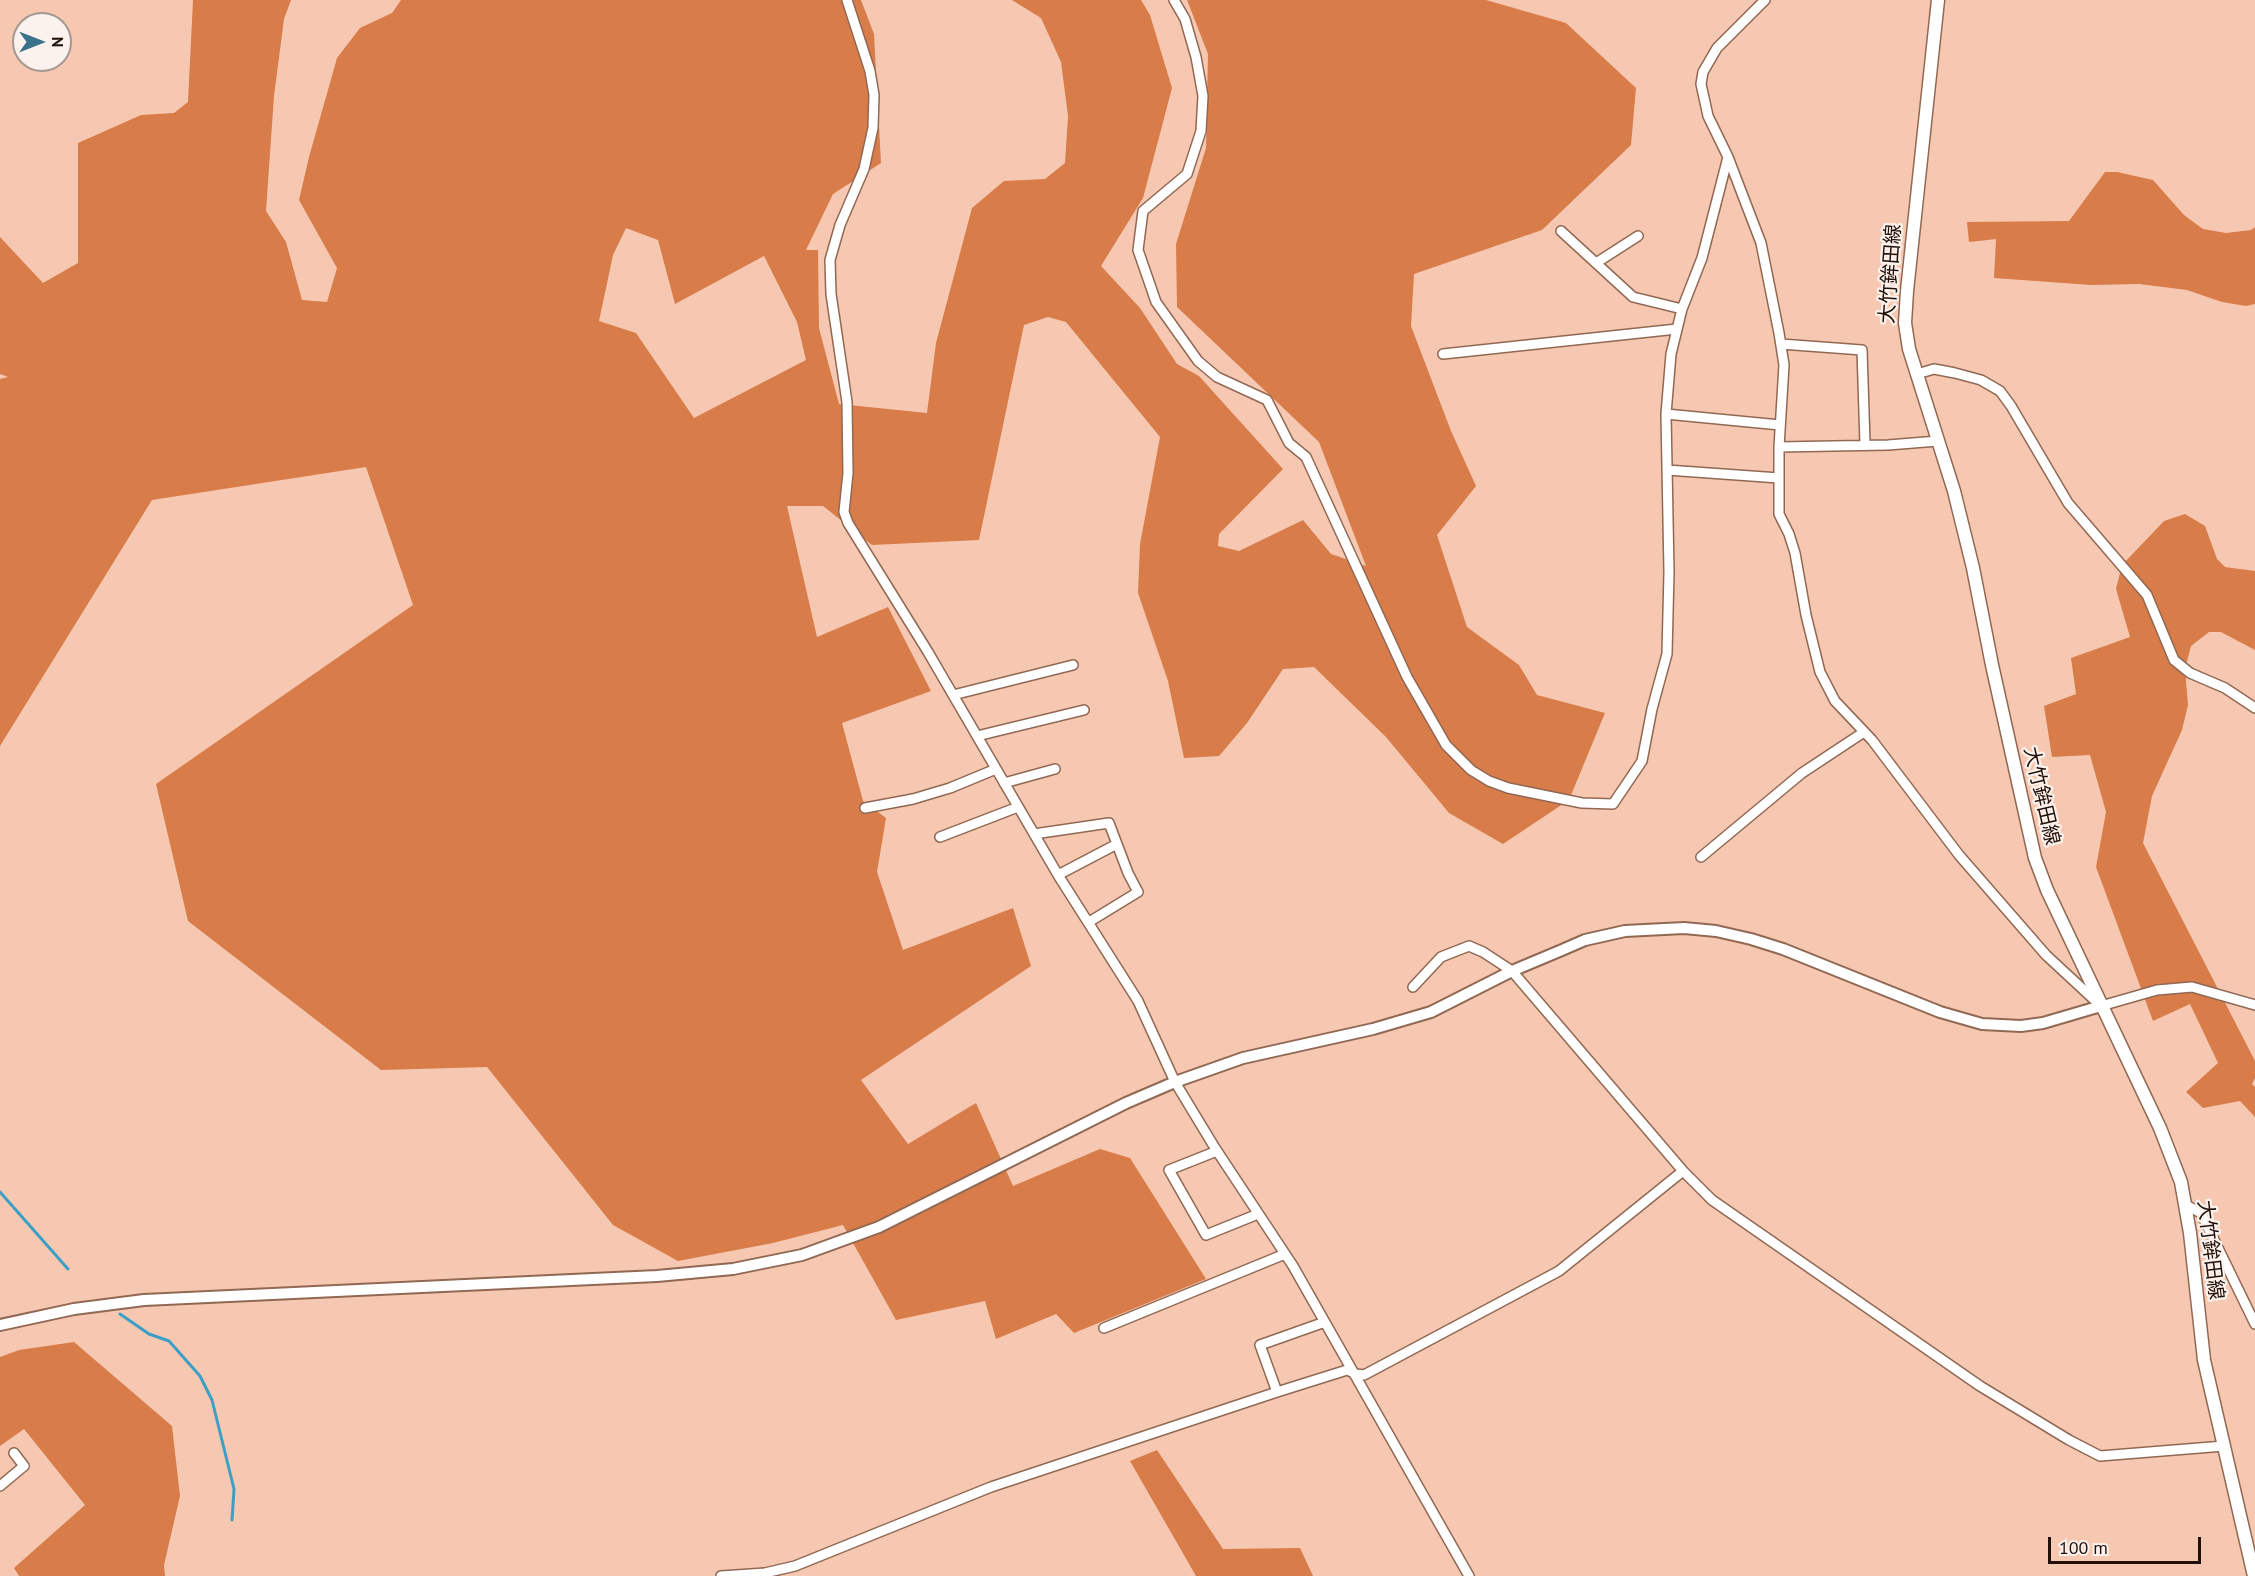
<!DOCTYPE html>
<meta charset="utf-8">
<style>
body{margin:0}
#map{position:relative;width:2255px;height:1576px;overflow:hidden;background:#f6c8b1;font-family:"PT Sans",sans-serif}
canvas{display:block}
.north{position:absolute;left:12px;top:12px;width:60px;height:60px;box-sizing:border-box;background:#fcf2ed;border:2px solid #a49891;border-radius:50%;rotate:90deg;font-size:16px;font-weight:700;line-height:24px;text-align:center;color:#201008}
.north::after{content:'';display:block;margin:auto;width:21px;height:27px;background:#39738b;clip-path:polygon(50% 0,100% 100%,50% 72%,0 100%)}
.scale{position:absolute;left:2048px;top:1537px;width:153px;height:27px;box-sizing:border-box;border:3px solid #201008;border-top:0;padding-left:8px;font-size:18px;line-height:21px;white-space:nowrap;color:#201008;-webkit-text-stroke:4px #fcf2ed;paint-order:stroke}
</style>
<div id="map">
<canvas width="2255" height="1576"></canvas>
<div class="north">N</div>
<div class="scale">100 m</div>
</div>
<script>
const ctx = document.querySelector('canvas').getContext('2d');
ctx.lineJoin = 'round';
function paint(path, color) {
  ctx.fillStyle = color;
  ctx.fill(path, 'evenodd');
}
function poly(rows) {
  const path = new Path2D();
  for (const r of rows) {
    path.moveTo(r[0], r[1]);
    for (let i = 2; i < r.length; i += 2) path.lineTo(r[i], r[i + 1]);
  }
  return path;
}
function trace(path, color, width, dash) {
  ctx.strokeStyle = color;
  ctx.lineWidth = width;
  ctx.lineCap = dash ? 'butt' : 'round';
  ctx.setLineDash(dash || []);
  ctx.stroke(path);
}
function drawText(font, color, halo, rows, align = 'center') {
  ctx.font = font + ' "PT Sans","Noto Sans JP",sans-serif';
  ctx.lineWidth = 4.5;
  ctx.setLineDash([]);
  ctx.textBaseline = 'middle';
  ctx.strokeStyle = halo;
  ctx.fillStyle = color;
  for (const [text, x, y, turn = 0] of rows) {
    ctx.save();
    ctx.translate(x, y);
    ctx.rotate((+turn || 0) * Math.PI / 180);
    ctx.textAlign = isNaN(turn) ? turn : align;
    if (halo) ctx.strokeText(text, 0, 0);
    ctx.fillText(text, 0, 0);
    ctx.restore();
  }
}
paint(poly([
 [193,0,291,0,284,19,274,96,266,211,286,242,302,300,327,302,337,268,299,200,309,157,337,58,360,28,392,13,401,0,861,0,874,34,881,163,833,194,806,250,818,250,819,328,839,404,927,413,936,343,972,208,1004,181,1045,179,1065,163,1068,116,1061,62,1041,18,1012,0,1141,0,1150,15,1172,88,1143,198,1101,266,1140,308,1177,364,1199,376,1283,469,1219,534,1218,546,1239,551,1303,520,1331,554,1366,566,1319,442,1177,307,1176,244,1206,148,1208,54,1187,0,1486,0,1566,23,1636,88,1631,145,1542,230,1414,274,1411,326,1451,431,1476,486,1437,535,1467,627,1519,665,1537,695,1605,713,1569,800,1503,844,1449,813,1386,737,1314,667,1283,669,1247,723,1219,756,1184,758,1168,681,1138,593,1140,544,1160,437,1066,322,1048,317,1024,325,979,540,872,545,823,506,787,506,817,637,888,607,931,691,842,723,863,801,886,818,877,872,903,950,1013,908,1031,966,861,1080,908,1144,976,1103,1013,1186,1100,1149,1130,1158,1206,1279,1074,1333,1056,1314,996,1339,985,1301,896,1320,843,1225,773,1243,678,1261,613,1225,487,1067,381,1070,188,921,156,784,413,605,366,467,152,500,0,746,0,379,8,377,0,374,0,237,43,283,78,263,78,143,141,115,174,113,188,102],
 [626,228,658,240,675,304,764,256,797,322,806,360,694,418,636,333,599,321,613,255],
 [2105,172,2117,172,2153,180,2184,215,2203,229,2226,233,2251,230,2255,227,2255,304,2246,306,2222,302,2187,290,2139,284,2091,285,1994,278,1996,239,1969,242,1967,222,2069,221],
 [2185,514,2205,526,2217,559,2225,567,2255,571,2255,650,2221,632,2209,632,2191,646,2185,669,2188,705,2182,730,2152,796,2143,843,2255,1061,2255,1078,2252,1084,2255,1087,2255,1117,2240,1101,2203,1108,2186,1092,2218,1063,2190,1004,2153,1021,2096,867,2106,812,2090,755,2052,757,2044,706,2076,694,2071,658,2130,637,2116,589,2122,565,2164,521],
 [74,1342,172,1426,180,1496,164,1565,165,1576,19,1576,14,1568,85,1505,24,1429,0,1446,0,1357,19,1350],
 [1157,1450,1223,1549,1300,1548,1313,1576,1196,1576,1130,1461]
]), '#d87c4a');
trace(poly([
 [0,1192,68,1269],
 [120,1314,149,1334,169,1341,200,1376,212,1400,234,1489,232,1520]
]), '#3e9fc6', 3);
const minor = poly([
 [847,0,870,71,874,95,873,128,864,169,840,225,830,260,831,294,847,402,848,473,844,512,848,523,928,652,1058,875,1138,1001,1175,1082,1215,1148,1293,1266,1469,1576],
 [1174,0,1185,19,1196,57,1203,96,1201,131,1187,174,1143,211,1138,250,1156,302,1198,361,1217,377,1267,400,1289,443,1306,457,1407,677,1446,745,1471,770,1489,781,1508,788,1582,803,1613,804,1642,761,1652,709,1667,654,1669,572,1666,414,1671,354,1682,309,1702,258,1728,157],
 [1765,0,1717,48,1703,72,1701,84,1708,116,1728,157,1761,243,1779,333,1784,365,1779,447,1779,514,1789,534,1795,553,1806,615,1820,672,1835,701,1872,740,1959,855,2046,955,2101,1006,2157,990,2192,987,2255,1005],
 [1561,231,1633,297,1682,309],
 [1596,263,1638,236],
 [1781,344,1862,350,1865,444],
 [1443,354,1677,329],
 [1917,374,1934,369,1955,373,1981,380,2000,391,2011,406,2068,503,2147,595,2174,660,2190,673,2225,688,2255,708],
 [1666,414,1780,425],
 [1779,447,1888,445,1938,441],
 [1667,470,1779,478],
 [953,695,1073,665],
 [977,736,1084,710],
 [1004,783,1055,769],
 [865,808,913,799,950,788,996,769],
 [1034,834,1109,823,1128,873,1138,892,1089,922],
 [940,837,1018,807],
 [1701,857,1802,773,1864,732],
 [1058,875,1117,844],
 [1413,987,1441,957,1469,946,1483,952,1512,971,1683,1171,1712,1200,1980,1386,2069,1440,2100,1456,2224,1446],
 [1217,1151,1169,1170,1206,1235,1258,1214],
 [2186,1205,2201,1213,2255,1324],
 [1104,1328,1285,1254],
 [1277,1392,1260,1345,1325,1322],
 [0,1486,24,1466,14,1453],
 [721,1576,765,1573,795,1566,991,1487,1277,1392,1347,1370,1356,1374,1364,1375,1559,1271,1683,1171]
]);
const tertiary = poly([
 [0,1325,74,1309,144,1300,657,1276,733,1269,802,1255,879,1227,1126,1103,1175,1082,1243,1058,1373,1029,1431,1012,1512,971,1562,950,1585,940,1625,931,1684,928,1716,931,1751,939,1783,949,1940,1012,1982,1024,2021,1026,2043,1023,2101,1006]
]);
const secondary = poly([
 [1938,0,1907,291,1905,323,1909,349,1954,491,1973,568,1992,665,2035,858,2047,890,2160,1128,2181,1182,2190,1233,2204,1360,2254,1576]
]);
trace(minor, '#916853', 12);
trace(tertiary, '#916853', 14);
trace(secondary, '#916853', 15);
trace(minor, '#fff', 9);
trace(tertiary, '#fff', 10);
trace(secondary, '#fff', 12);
drawText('20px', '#201008', '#fcf2ed', [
 ["大竹鉾田線",1891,274,-86],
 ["大竹鉾田線",2041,796,77],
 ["大竹鉾田線",2210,1250,83]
]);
</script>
